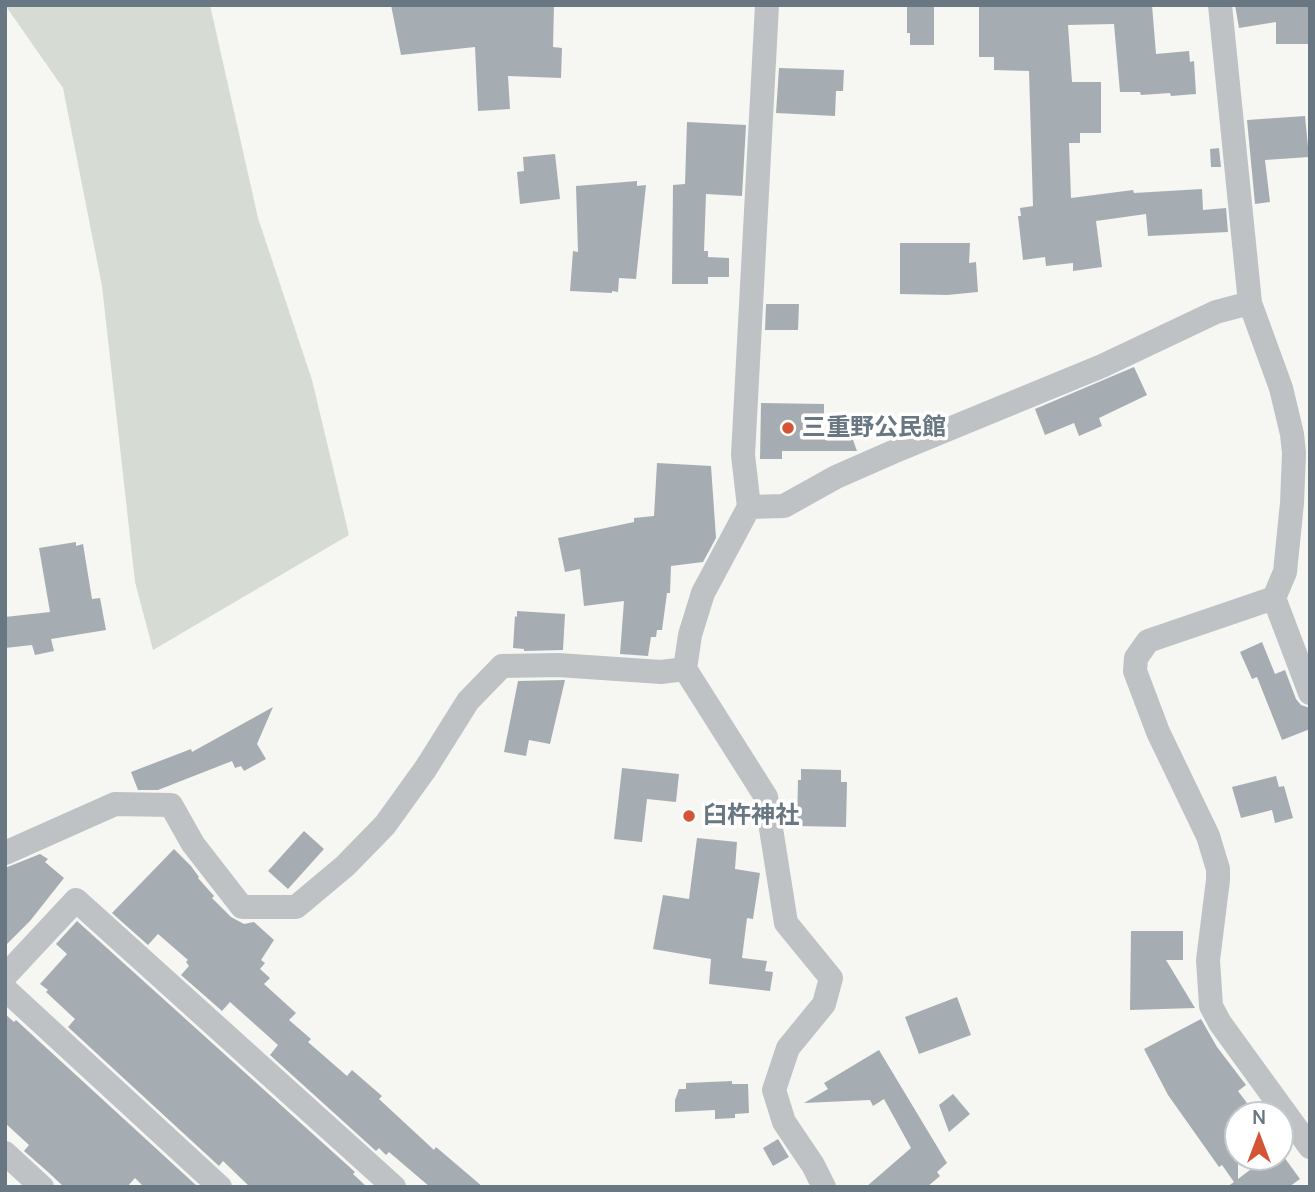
<!DOCTYPE html>
<meta charset="utf-8">
<style>
body{margin:0}
#map{position:relative;width:1315px;height:1192px;overflow:hidden;background:#f6f6f3;font-family:Manrope,sans-serif}
canvas{display:block}
.frame{position:absolute;inset:0;border:7px solid #687782;pointer-events:none}
.north{position:absolute;left:1224px;top:1101px;width:70px;height:70px;box-sizing:border-box;background:#fff;border:2px solid #c3c9cd;border-radius:50%;rotate:0deg;font-size:19px;font-weight:700;line-height:28px;text-align:center;color:#687782}
.north::after{content:'';display:block;margin:auto;width:24px;height:32px;background:#d45535;clip-path:polygon(50% 0,100% 100%,50% 72%,0 100%)}
</style>
<div id="map">
<canvas width="1315" height="1192"></canvas>
<div class="frame"></div>
<div class="north">N</div>
</div>
<script>
const ctx = document.querySelector('canvas').getContext('2d');
ctx.lineJoin = 'round';
function paint(path, color) {
  ctx.fillStyle = color;
  ctx.fill(path, 'evenodd');
}
function poly(rows) {
  const path = new Path2D();
  for (const r of rows) {
    path.moveTo(r[0], r[1]);
    for (let i = 2; i < r.length; i += 2) path.lineTo(r[i], r[i + 1]);
  }
  return path;
}
function trace(path, color, width, dash) {
  ctx.strokeStyle = color;
  ctx.lineWidth = width;
  ctx.lineCap = dash ? 'butt' : 'round';
  ctx.setLineDash(dash || []);
  ctx.stroke(path);
}
function drawText(font, color, halo, rows, align = 'center') {
  ctx.font = font + ' Manrope,"Noto Sans JP",sans-serif';
  ctx.lineWidth = 7;
  ctx.setLineDash([]);
  ctx.textBaseline = 'middle';
  ctx.strokeStyle = halo;
  ctx.fillStyle = color;
  for (const [text, x, y, turn = 0] of rows) {
    ctx.save();
    ctx.translate(x, y);
    ctx.rotate((+turn || 0) * Math.PI / 180);
    ctx.textAlign = isNaN(turn) ? turn : align;
    if (halo) ctx.strokeText(text, 0, 0);
    ctx.fillText(text, 0, 0);
    ctx.restore();
  }
}
paint(poly([
 [5,5,210,5,258,218,312,380,349,535,153,650,135,582,102,286,63,88]
]), '#d6dbd3');
paint(poly([
 [391,5,554,5,553,47,562,48,561,78,508,76,510,109,478,111,475,47,401,55],
 [979,5,1152,5,1156,54,1189,51,1190,62,1194,61,1196,94,1171,96,1170,93,1141,95,1140,92,1120,92,1114,24,1068,25,1072,82,1101,82,1101,133,1080,133,1080,143,1069,143,1071,198,1133,190,1134,193,1202,189,1203,210,1226,208,1228,232,1148,236,1146,214,1096,221,1102,267,1073,271,1073,263,1046,266,1045,257,1023,260,1018,216,1021,216,1020,208,1033,206,1029,71,994,70,994,57,979,57],
 [1235,5,1310,5,1310,44,1276,44,1276,22,1239,28],
 [907,6,934,6,934,45,910,45,910,33,907,33],
 [779,68,844,70,843,91,836,91,835,116,776,113],
 [1305,116,1309,157,1265,160,1270,202,1255,204,1247,120],
 [687,122,746,125,742,196,706,194,704,251,708,251,708,257,729,258,729,277,708,277,708,284,672,284,673,185,685,184],
 [1219,148,1221,167,1211,167,1210,149],
 [555,154,560,199,520,204,517,172,524,171,523,157],
 [637,181,637,186,646,185,636,279,619,278,618,292,612,291,612,293,570,291,573,251,578,252,576,186],
 [900,243,970,243,969,263,976,262,978,292,947,295,900,294],
 [766,304,799,304,798,330,765,330],
 [1134,367,1147,395,1099,418,1102,426,1079,436,1074,423,1045,435,1035,409],
 [761,403,824,404,824,435,848,426,857,451,782,451,782,459,760,459],
 [657,463,711,466,716,538,703,562,671,566,670,593,667,593,662,630,657,630,656,637,651,637,648,656,620,654,624,601,584,606,580,569,565,572,558,538,634,522,634,518,654,516],
 [76,542,76,546,83,544,92,599,100,598,106,630,51,639,54,651,35,655,32,645,5,648,5,617,50,612,39,548],
 [517,611,565,614,563,650,524,651,524,649,513,648,515,616,517,617],
 [1262,642,1275,674,1285,670,1296,699,1301,705,1310,708,1310,729,1282,740,1257,677,1252,679,1240,652],
 [565,680,550,744,529,740,526,756,504,752,518,681],
 [273,707,257,744,266,759,244,771,241,766,235,768,232,761,158,790,138,790,131,772,191,749,192,752],
 [622,768,679,774,676,802,647,799,642,842,614,839],
 [801,769,841,770,841,782,847,782,846,827,797,826,798,780,801,780],
 [1276,776,1279,787,1284,786,1293,818,1275,823,1272,810,1241,818,1232,787],
 [304,831,324,849,288,889,268,871],
 [697,838,737,842,735,869,760,873,753,919,747,918,742,958,767,961,765,971,773,972,770,991,709,984,711,959,653,949,663,895,689,899],
 [174,849,191,866,199,877,198,878,214,896,212,898,231,917,244,924,254,922,274,940,261,960,265,963,260,969,270,978,264,984,296,1013,289,1020,311,1039,308,1042,347,1076,352,1070,382,1096,379,1099,434,1150,436,1147,483,1187,430,1187,389,1152,386,1155,379,1148,376,1151,270,1055,278,1045,230,1002,222,1011,181,975,189,966,186,962,188,960,158,934,148,945,112,913],
 [40,854,48,859,45,862,64,878,30,921,5,946,5,868],
 [77,921,355,1172,353,1174,367,1187,250,1187,223,1161,219,1166,68,1027,75,1019,46,992,48,990,40,984,67,954,56,944],
 [1131,931,1183,931,1183,960,1166,960,1195,1008,1130,1010],
 [957,997,971,1035,919,1054,905,1017],
 [5,1014,14,1022,16,1020,198,1187,144,1187,135,1178,127,1187,64,1187,48,1172,24,1151,29,1145,5,1123],
 [1201,1019,1217,1047,1246,1085,1238,1091,1256,1115,1238,1115,1238,1179,1267,1157,1284,1157,1300,1179,1289,1187,1227,1187,1234,1182,1222,1165,1219,1167,1168,1095,1144,1049],
 [879,1050,947,1163,937,1172,940,1176,927,1187,866,1187,911,1148,884,1099,873,1106,870,1100,804,1103,828,1089,824,1083],
 [732,1081,732,1084,748,1084,749,1113,735,1114,735,1118,715,1119,715,1110,675,1112,675,1100,679,1089,686,1089,686,1083],
 [953,1094,970,1114,949,1132,939,1105],
 [778,1139,789,1157,773,1166,763,1148]
]), '#a6adb2');
trace(poly([
 [767,5,743,455,749,507,703,593,690,635,685,669,766,797,786,923,831,978,824,1004,788,1048,774,1090,784,1122,813,1165,824,1187],
 [1220,5,1250,303,1281,388,1292,434,1294,453,1292,503,1285,572,1274,598,1310,693],
 [749,507,784,506,836,477,893,452,1102,366,1216,312,1250,303],
 [1274,598,1148,641,1136,658,1135,671,1158,732,1208,836,1218,869,1218,880,1208,960,1211,1006,1220,1023,1310,1147],
 [5,853,115,804,171,805,193,844,242,907,296,907,345,866,385,825,426,768,468,701,502,666,558,665,661,672,685,669],
 [5,976,76,900,394,1187],
 [5,989,220,1187],
 [5,1153,42,1187]
]), '#bec2c5', 24);
for (const [x, y, r, color] of [
 [788,428,7,"#d45535"],
 [689,816,7,"#d45535"]
]) {
  const dot = new Path2D();
  dot.arc(x, y, r, 0, 2 * Math.PI);
  ctx.fillStyle = color;
  ctx.fill(dot);
  trace(dot, '#fff', 2.5);
}
drawText('bold 24px', '#687782', '#fff', [
 ["三重野公民館",802,428],
 ["臼杵神社",703,816]
], 'left');
</script>
